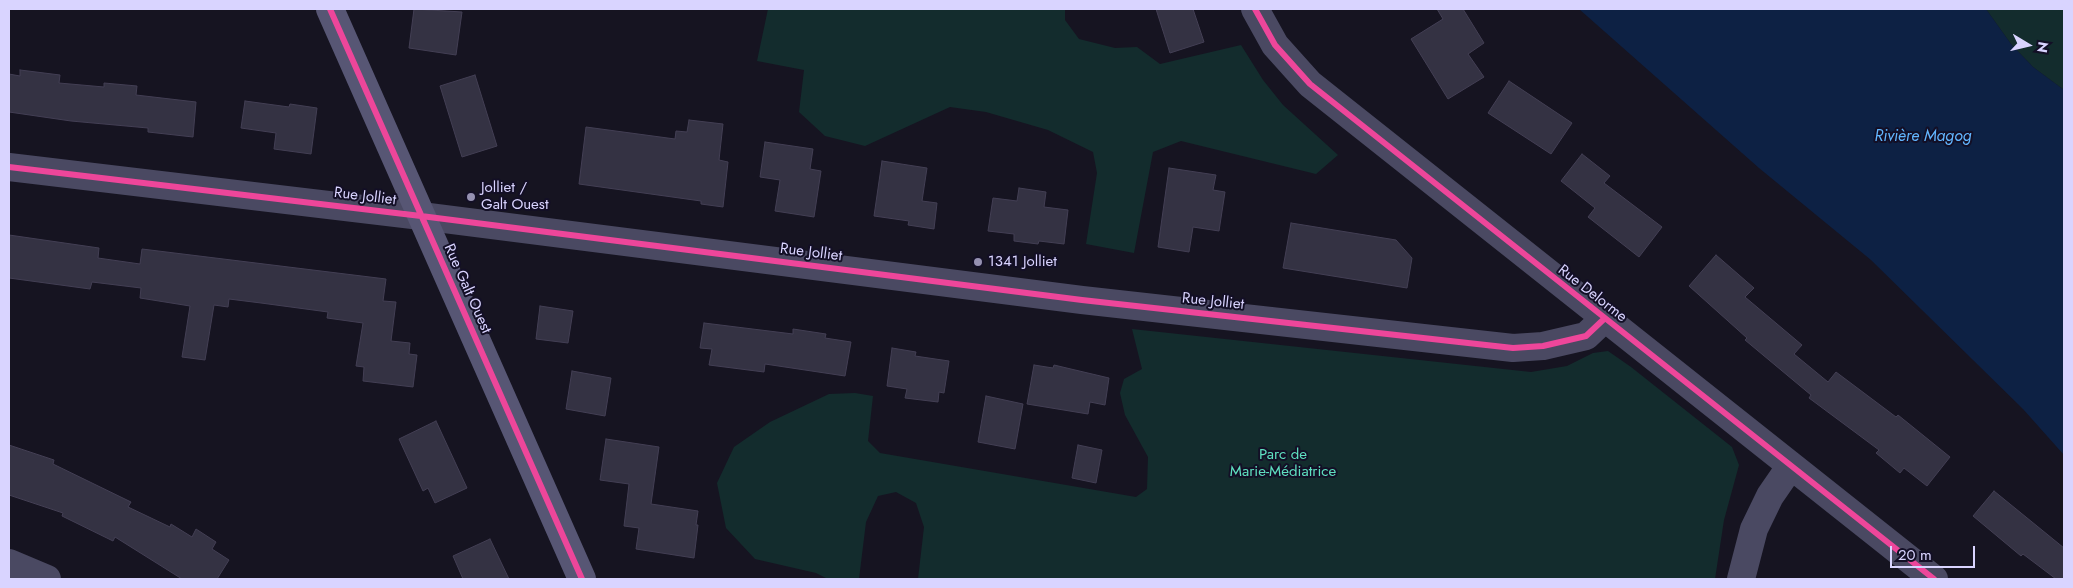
<!DOCTYPE html>
<meta charset="utf-8">
<style>
body{margin:0}
#map{position:relative;width:2073px;height:588px;overflow:hidden;background:#161421;font-family:Jost,sans-serif}
canvas{display:block}
.frame{position:absolute;inset:0;border:10px solid #d9d4ff;pointer-events:none}
.north{position:absolute;left:2003px;top:20px;width:50px;height:50px;-webkit-text-stroke:4px #130f26;paint-order:stroke;rotate:99deg;font-size:14px;font-weight:700;line-height:20px;text-align:center;color:#d9d4ff}
.north::after{content:'';display:block;margin:auto;width:18px;height:22px;background:#d9d4ff;clip-path:polygon(50% 0,100% 100%,50% 72%,0 100%)}
.scale{position:absolute;left:1890px;top:546px;width:85px;height:22px;box-sizing:border-box;border:2px solid #d9d4ff;border-top:0;padding-left:6px;font-size:15px;line-height:18px;white-space:nowrap;color:#d9d4ff;-webkit-text-stroke:4px #130f26;paint-order:stroke}
</style>
<div id="map">
<canvas width="2073" height="588"></canvas>
<div class="frame"></div>
<div class="north">N</div>
<div class="scale">20 m</div>
</div>
<script>
const ctx = document.querySelector('canvas').getContext('2d');
ctx.lineJoin = 'round';
function paint(path, color) {
  ctx.fillStyle = color;
  ctx.fill(path, 'evenodd');
}
function poly(rows) {
  const path = new Path2D();
  for (const r of rows) {
    path.moveTo(r[0], r[1]);
    for (let i = 2; i < r.length; i += 2) path.lineTo(r[i], r[i + 1]);
  }
  return path;
}
function trace(path, color, width, dash) {
  ctx.strokeStyle = color;
  ctx.lineWidth = width;
  ctx.lineCap = dash ? 'butt' : 'round';
  ctx.setLineDash(dash || []);
  ctx.stroke(path);
}
function drawText(font, color, halo, rows, align = 'center') {
  ctx.font = font + ' Jost,sans-serif';
  ctx.lineWidth = 4;
  ctx.setLineDash([]);
  ctx.textBaseline = 'middle';
  ctx.strokeStyle = halo;
  ctx.fillStyle = color;
  for (const [text, x, y, turn = 0] of rows) {
    ctx.save();
    ctx.translate(x, y);
    ctx.rotate((+turn || 0) * Math.PI / 180);
    ctx.textAlign = isNaN(turn) ? turn : align;
    if (halo) ctx.strokeText(text, 0, 0);
    ctx.fillText(text, 0, 0);
    ctx.restore();
  }
}
paint(poly([
 [768,9,1065,9,1065,20,1079,39,1115,48,1137,47,1160,64,1241,45,1263,80,1283,105,1338,155,1316,174,1181,141,1153,152,1134,253,1086,244,1097,173,1093,152,1048,130,986,112,950,107,865,146,825,136,799,112,804,70,757,61],
 [1986,9,2064,9,2064,90,2033,67,2011,44],
 [1132,329,1531,372,1567,366,1593,353,1608,351,1631,367,1732,447,1739,465,1724,520,1715,579,918,579,924,527,916,503,896,492,878,496,866,522,859,579,828,579,816,573,755,559,726,528,717,483,734,447,770,422,829,394,855,393,873,396,868,441,880,453,1136,497,1147,489,1148,457,1125,415,1120,393,1124,379,1142,369]
]), '#132c2d');
paint(poly([
 [1579,9,1986,9,2011,44,2033,67,2064,90,2064,455,2023,409,1871,260,1759,168]
]), '#0d2144');
const building = poly([
 [414,9,462,12,456,55,409,48,414,9],
 [1156,9,1193,9,1204,42,1170,53,1156,9],
 [1437,9,1463,9,1484,43,1468,54,1484,77,1448,99,1411,39,1443,19,1437,9],
 [20,70,60,75,59,83,104,87,104,83,137,86,136,95,196,102,193,137,148,132,148,128,71,121,9,112,9,74,20,76,20,70],
 [475,75,497,146,462,157,440,86,475,75],
 [1509,81,1572,123,1551,154,1488,113,1509,81],
 [245,101,289,107,290,104,317,108,311,154,274,149,276,133,241,128,245,101],
 [689,120,723,124,719,160,728,162,723,207,701,204,701,201,579,184,586,127,675,139,676,131,687,132,689,120],
 [765,142,813,149,810,169,821,171,814,217,775,211,780,180,760,177,765,142],
 [1582,154,1610,176,1604,183,1662,227,1639,257,1588,217,1595,208,1561,181,1582,154],
 [882,161,927,168,922,201,937,203,934,229,908,225,909,221,874,216,882,161],
 [1169,168,1216,175,1213,190,1225,192,1219,231,1193,227,1189,252,1158,247,1169,168],
 [1019,188,1046,192,1044,207,1068,210,1064,244,1039,241,1038,244,1014,241,1014,234,988,231,993,198,1017,201,1019,188],
 [1291,223,1396,240,1412,258,1407,288,1283,268,1291,223],
 [9,235,99,248,98,258,140,264,142,249,386,279,383,301,396,302,391,341,410,343,409,354,417,355,413,387,363,381,364,367,356,366,363,323,327,318,328,312,261,303,229,299,228,307,214,305,205,360,182,357,190,306,140,298,141,288,92,282,90,289,9,278,9,235],
 [1716,255,1754,288,1745,297,1802,345,1794,354,1828,382,1836,372,1896,417,1898,415,1950,457,1927,486,1904,468,1900,473,1876,453,1879,450,1809,398,1811,395,1745,340,1747,338,1689,286,1716,255],
 [540,306,573,311,568,343,536,339,540,306],
 [704,323,793,334,793,329,826,334,825,338,851,342,845,376,765,364,764,372,709,365,712,349,700,348,704,323],
 [892,348,916,352,915,356,949,361,944,393,939,392,938,402,905,398,907,389,887,386,892,348],
 [1034,365,1053,368,1054,365,1109,378,1105,405,1090,402,1088,414,1027,404,1034,365],
 [572,371,611,378,605,416,566,409,572,371],
 [986,396,1023,404,1015,449,978,442,986,396],
 [436,421,467,488,435,503,428,488,423,491,399,439,436,421],
 [606,439,659,447,651,504,698,511,696,525,698,525,694,558,636,549,639,528,624,526,629,484,600,480,606,439],
 [9,445,54,460,53,464,131,502,128,507,170,527,171,524,192,537,196,529,216,542,212,549,229,560,217,579,182,579,115,537,113,541,62,516,63,513,9,495,9,445],
 [1078,445,1102,450,1096,483,1072,478,1078,445],
 [1994,491,2064,548,2064,579,2056,579,2023,554,2021,556,1973,516,1994,491],
 [490,539,509,579,463,579,453,556,490,539]
]);
paint(building, '#343243');
trace(building, '#433f54', 1);
trace(poly([
 [1255,9,1275,45,1310,84,1934,579],
 [9,167,421,216,1082,300,1513,348,1543,346,1586,336,1604,319],
 [9,563,47,579],
 [1741,579,1754,529,1770,496,1790,467]
]), '#4a4962', 28);
trace(poly([
 [330,9,582,579]
]), '#575674', 28);
trace(poly([
 [330,9,582,579],
 [1255,9,1275,45,1310,84,1934,579],
 [9,167,421,216,1082,300,1513,348,1543,346,1586,336,1604,319]
]), '#ed469a', 6);
for (const [x, y, r, color] of [
 [471,197,5,"#9591b1"],
 [978,262,5,"#9591b1"]
]) {
  const dot = new Path2D();
  dot.arc(x, y, r, 0, 2 * Math.PI);
  ctx.fillStyle = color;
  ctx.fill(dot);
  trace(dot, '#130f26', 2);
}
drawText('15px', '#d9d4ff', '#130f26', [
 ["Jolliet /",481,188],
 ["Galt Ouest",481,205],
 ["1341 Jolliet",988,262]
], 'left');
drawText('15px', '#d9d4ff', '#130f26', [
 ["Rue Jolliet",365,197,7],
 ["Rue Jolliet",811,253,7],
 ["Rue Galt Ouest",467,289,66],
 ["Rue Delorme",1592,294,38],
 ["Rue Jolliet",1213,302,6]
]);
drawText('15px', '#5fe0c0', '#130f26', [
 ["Parc de",1283,455],
 ["Marie-Médiatrice",1283,472]
]);
drawText('italic 16px', '#62b6ff', '#130f26', [
 ["Rivière Magog",1923,137]
]);
</script>
